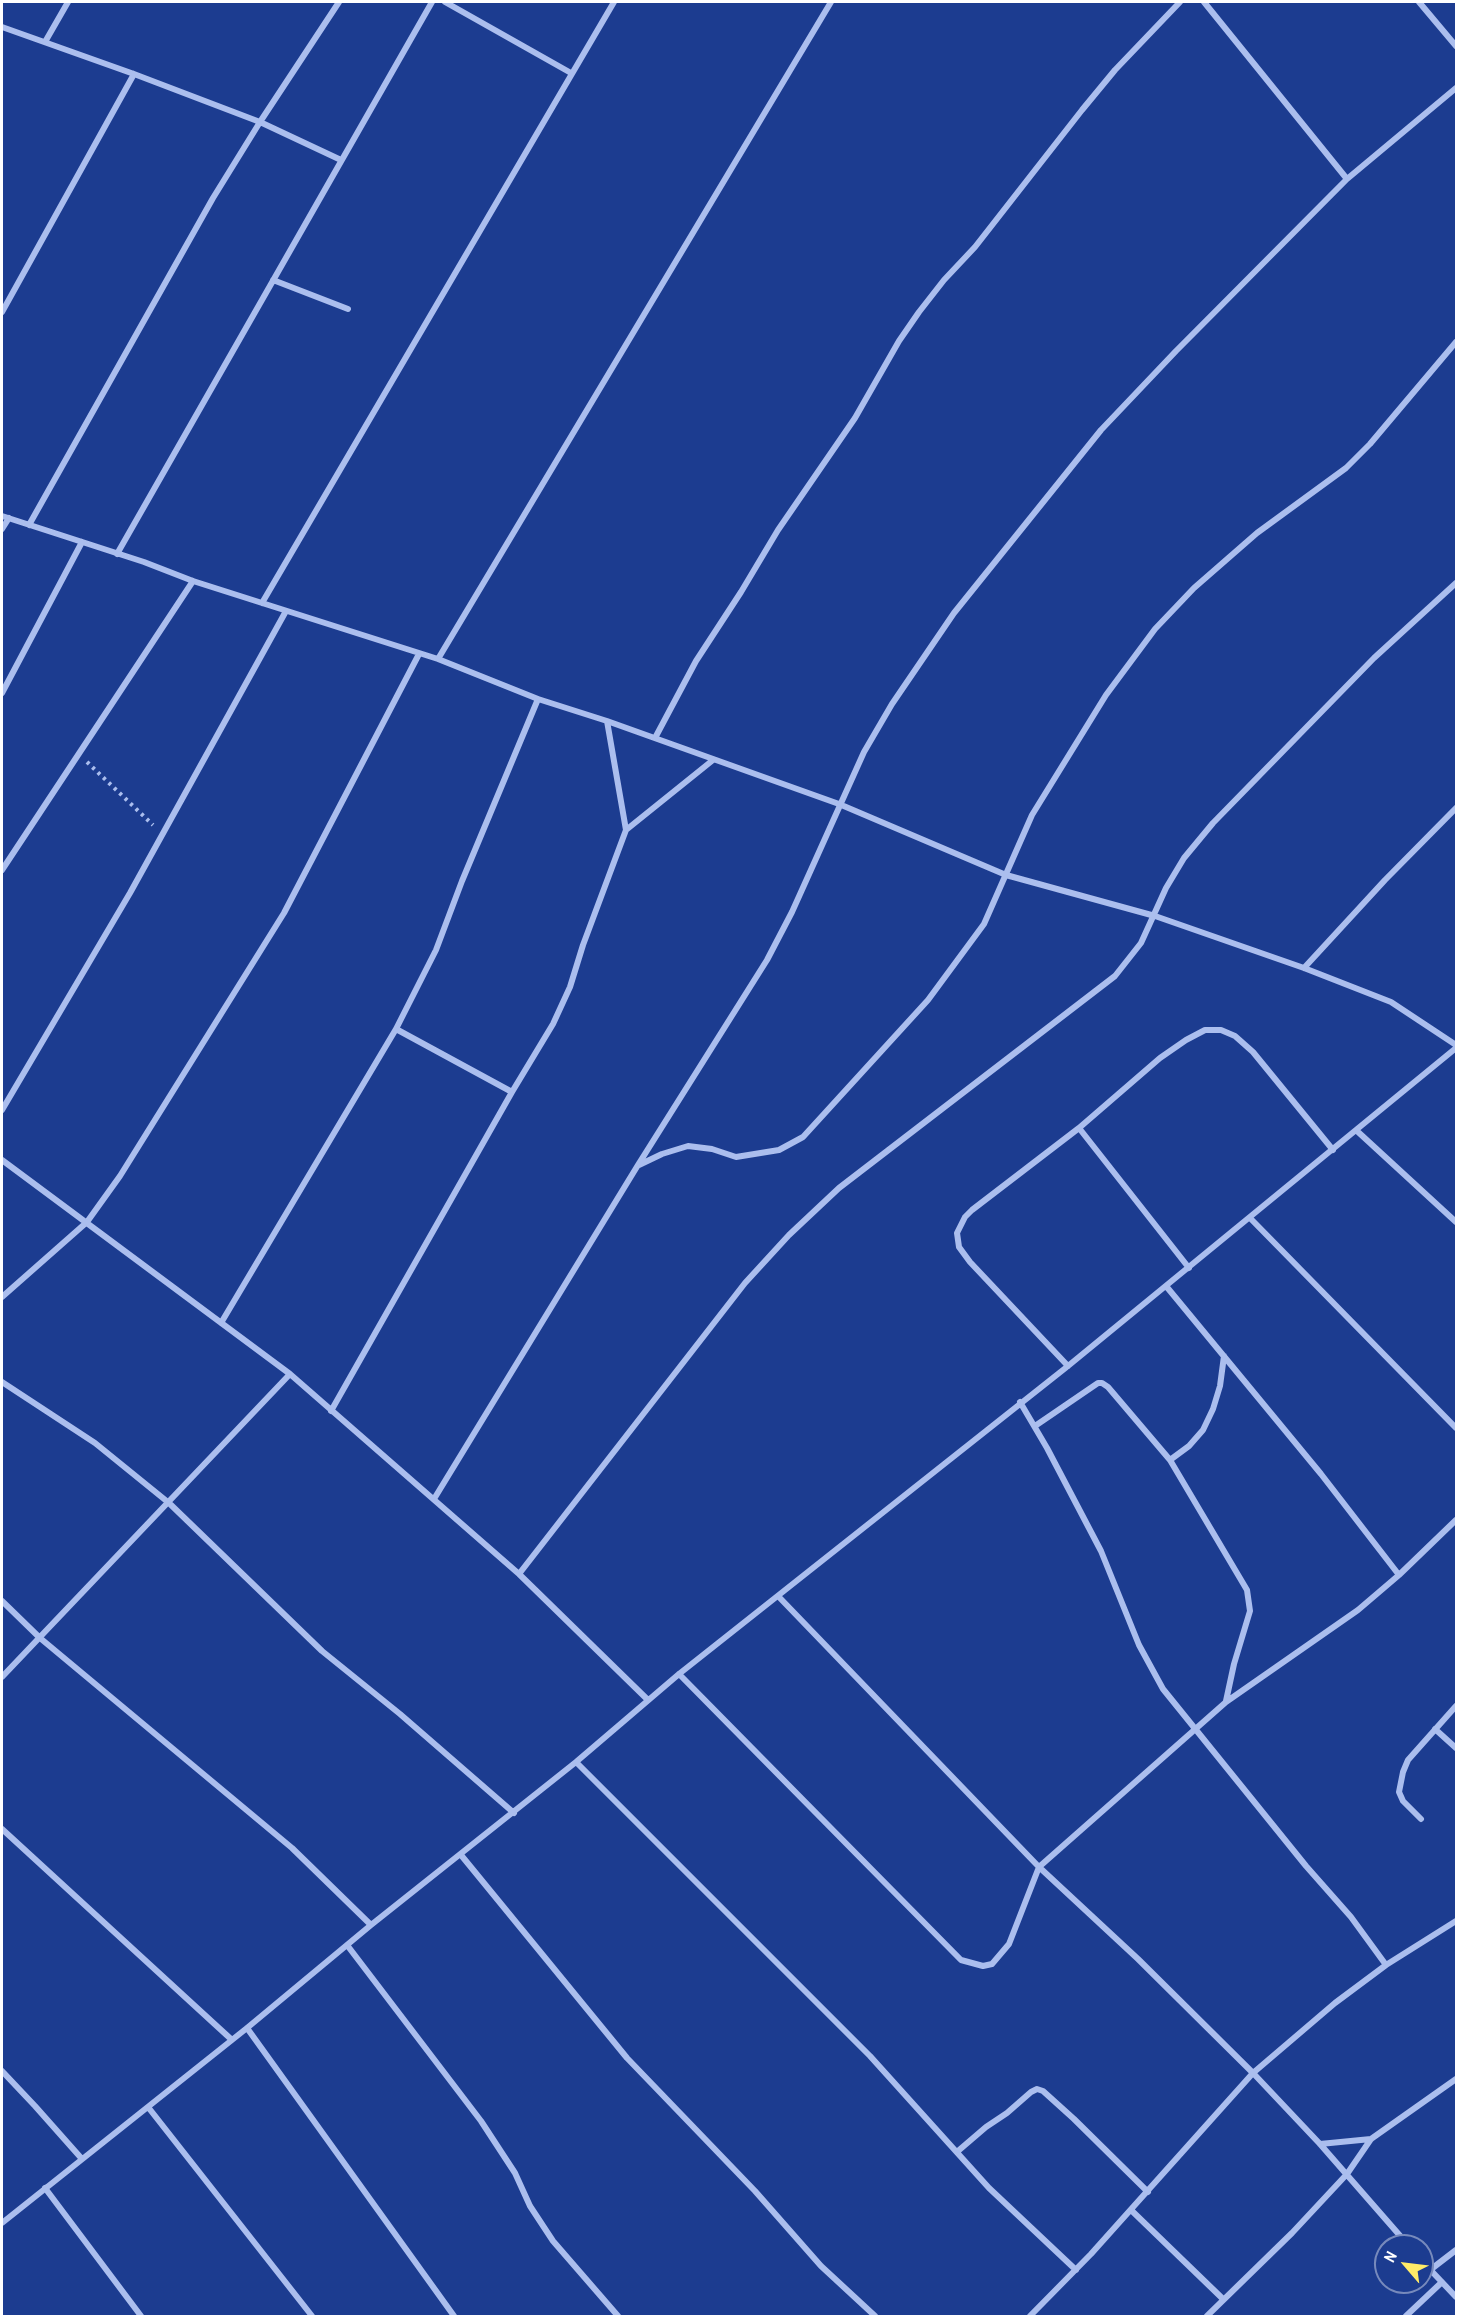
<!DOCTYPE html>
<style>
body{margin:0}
#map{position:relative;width:1458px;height:2318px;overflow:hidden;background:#1c3c90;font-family:"Archivo Narrow",sans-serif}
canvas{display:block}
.frame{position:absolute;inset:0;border:3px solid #fff;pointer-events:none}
.north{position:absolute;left:1374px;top:2234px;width:60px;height:60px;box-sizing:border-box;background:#1c3c90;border:2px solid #778abc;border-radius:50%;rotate:298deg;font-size:16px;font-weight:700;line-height:24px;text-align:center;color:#fff}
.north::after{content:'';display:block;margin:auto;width:21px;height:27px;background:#ffec68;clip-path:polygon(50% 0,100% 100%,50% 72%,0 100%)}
</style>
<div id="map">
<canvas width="1458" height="2318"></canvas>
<div class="frame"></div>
<div class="north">N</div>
</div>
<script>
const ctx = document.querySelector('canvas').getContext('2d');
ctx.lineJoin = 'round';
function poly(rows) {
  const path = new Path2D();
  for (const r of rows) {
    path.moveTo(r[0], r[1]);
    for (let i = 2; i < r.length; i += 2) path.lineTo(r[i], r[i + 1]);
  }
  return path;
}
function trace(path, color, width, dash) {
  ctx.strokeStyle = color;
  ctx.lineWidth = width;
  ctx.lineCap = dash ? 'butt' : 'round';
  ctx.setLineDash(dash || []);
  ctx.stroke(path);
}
trace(poly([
 [87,762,153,825]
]), '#abbeee', 4, [3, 4.5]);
trace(poly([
 [445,2,571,73],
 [1204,2,1347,179],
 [1419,2,1456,46],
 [2,27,134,74,260,122,341,160],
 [45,42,68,2],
 [273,280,348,309],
 [2,312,134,74],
 [2,516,144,562,193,581,438,659,538,699,607,721,839,804,1006,875,1155,916,1304,968,1391,1002,1456,1045],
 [29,525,213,198,260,122,339,2],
 [2,529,9,518],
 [117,554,432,2],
 [262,603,614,2],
 [438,659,831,2],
 [2,693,82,542],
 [607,721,626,830],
 [655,738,696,661,741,592,778,530,855,418,899,341,919,312,944,280,975,247,1082,110,1115,70,1180,2],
 [2,870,193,581],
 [1304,968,1385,880,1456,808],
 [396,1029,512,1092],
 [2,1110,130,893,286,611],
 [1079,1128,1189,1268],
 [1357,1131,1456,1222],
 [2,1160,290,1374,519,1574,648,1700],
 [639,1165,662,1154,688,1146,712,1149,736,1157,779,1150,803,1137,928,1000,984,924,1032,815,1106,695,1155,629,1194,588,1257,533,1346,468,1370,444,1456,342],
 [1250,1218,1456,1428],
 [1166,1286,1321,1474,1399,1575],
 [2,1297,87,1222,120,1176,284,913,419,654],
 [221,1323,396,1029,436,950,462,881,538,699],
 [1068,1366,970,1262,959,1247,957,1233,965,1217,972,1210,1079,1128,1160,1058,1186,1040,1205,1030,1221,1030,1235,1036,1253,1052,1333,1150],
 [2,1382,95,1443,169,1503,322,1651,400,1714,514,1813],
 [1020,1402,1047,1448,1101,1551,1139,1645,1163,1689,1306,1866,1351,1917,1386,1965],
 [331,1411,512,1092,553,1024,570,987,583,945,626,830,713,760],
 [1035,1426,1098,1383,1102,1383,1108,1387,1170,1460,1247,1590,1250,1611,1234,1664,1226,1701],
 [1170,1460,1189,1446,1203,1430,1213,1409,1220,1386,1224,1356],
 [434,1499,638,1165,767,960,792,912,864,752,892,704,954,613,1101,430,1176,351,1347,179,1456,88],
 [519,1574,745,1283,789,1235,839,1188,1115,976,1141,943,1166,888,1184,858,1213,823,1374,658,1456,583],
 [778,1596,1039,1867,1138,1959,1253,2073,1320,2144,1409,2246],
 [2,1601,40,1638,292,1848,371,1925],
 [679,1674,961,1960,983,1966,992,1964,1009,1944,1039,1867,1226,1702,1358,1610,1399,1575,1456,1520],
 [2,1677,290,1374],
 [1435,1729,1456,1748],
 [576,1762,870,2056,989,2188,1076,2270],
 [1421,1819,1403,1801,1399,1792,1403,1772,1408,1760,1456,1706],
 [2,1829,232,2040],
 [461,1855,627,2058,755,2191,821,2266,875,2316],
 [347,1945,481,2121,515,2173,530,2206,553,2241,618,2316],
 [247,2028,454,2316],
 [2,2071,35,2106,82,2159],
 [148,2107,312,2316],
 [1320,2144,1371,2139],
 [958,2151,986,2127,1007,2113,1031,2092,1037,2089,1043,2091,1074,2119,1148,2192],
 [45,2188,141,2316],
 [1131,2210,1223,2299],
 [2,2223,247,2028,371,1925,576,1762,679,1674,1068,1366,1456,1048],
 [1422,2261,1456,2297],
 [1430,2270,1456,2250],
 [1030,2316,1091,2254,1253,2073,1335,2003,1386,1965,1456,1921],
 [1207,2316,1292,2233,1347,2174,1371,2139,1456,2079],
 [1406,2316,1442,2282]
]), '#abbeee', 6);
</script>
